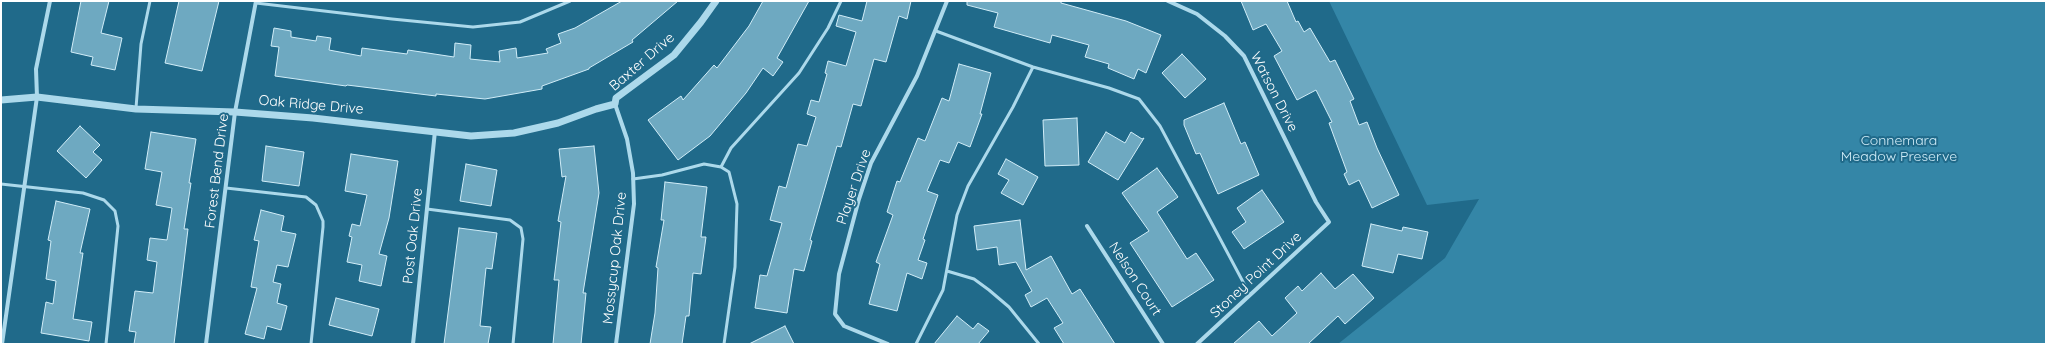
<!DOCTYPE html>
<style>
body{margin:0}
#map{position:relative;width:2047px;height:345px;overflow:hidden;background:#206a8a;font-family:Quicksand,sans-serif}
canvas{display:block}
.frame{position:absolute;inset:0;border:2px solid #fff;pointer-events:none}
</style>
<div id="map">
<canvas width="2047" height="345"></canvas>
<div class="frame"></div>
</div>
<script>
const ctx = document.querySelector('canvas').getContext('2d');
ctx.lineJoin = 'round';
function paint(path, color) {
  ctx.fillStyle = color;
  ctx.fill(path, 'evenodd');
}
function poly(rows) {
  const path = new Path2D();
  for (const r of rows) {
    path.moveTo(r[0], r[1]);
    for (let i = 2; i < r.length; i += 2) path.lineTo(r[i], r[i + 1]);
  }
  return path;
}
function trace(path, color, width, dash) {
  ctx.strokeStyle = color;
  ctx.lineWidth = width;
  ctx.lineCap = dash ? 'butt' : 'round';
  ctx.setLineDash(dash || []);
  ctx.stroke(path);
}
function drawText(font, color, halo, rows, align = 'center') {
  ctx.font = font + ' Quicksand,sans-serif';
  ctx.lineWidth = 4;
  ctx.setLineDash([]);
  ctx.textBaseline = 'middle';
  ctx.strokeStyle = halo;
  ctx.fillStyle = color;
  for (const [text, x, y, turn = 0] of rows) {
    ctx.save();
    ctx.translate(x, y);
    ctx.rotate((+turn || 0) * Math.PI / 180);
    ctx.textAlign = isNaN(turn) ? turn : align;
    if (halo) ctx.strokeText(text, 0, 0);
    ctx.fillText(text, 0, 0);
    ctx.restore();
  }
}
paint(poly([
 [1329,1,2046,1,2046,344,1338,344,1445,258,1479,199,1427,205]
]), '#3486a7');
const building = poly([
 [81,1,109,1,101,33,122,38,115,70,91,65,93,57,71,52,81,1],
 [179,1,219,1,202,71,165,63,179,1],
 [622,1,678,1,632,40,633,42,589,68,589,69,542,86,542,89,485,99,436,94,436,96,347,85,346,86,275,76,279,47,271,46,274,28,291,31,291,37,316,41,317,36,331,38,329,50,361,56,362,48,407,54,408,50,454,57,455,43,471,45,470,59,500,62,499,51,516,48,517,58,548,53,546,49,561,43,558,34,575,28,622,1],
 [763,1,809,1,777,58,783,62,773,76,763,68,746,93,710,136,678,160,648,120,681,96,683,100,714,65,717,68,749,26,763,1],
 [867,1,911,1,907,19,899,16,886,62,874,59,861,106,853,104,841,147,837,146,810,240,812,241,804,271,794,269,787,313,755,308,760,275,767,276,782,223,770,220,779,186,786,188,798,144,807,146,816,117,807,114,811,100,819,102,827,74,825,73,828,61,846,66,856,32,836,26,839,15,862,21,867,1],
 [967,1,1061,1,1061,3,1126,21,1161,35,1146,73,1138,69,1134,79,1108,68,1109,64,1085,57,1089,45,1052,35,1050,43,994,27,998,13,967,5,967,1],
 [1241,1,1287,1,1296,22,1298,21,1304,32,1310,28,1330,62,1335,60,1354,99,1350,101,1359,125,1367,122,1377,148,1399,195,1372,208,1359,180,1349,185,1344,174,1347,172,1329,123,1332,122,1316,90,1297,100,1274,56,1282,51,1266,24,1253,30,1241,1],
 [1182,54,1206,79,1185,98,1162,73,1182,54],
 [959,64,991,73,980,114,982,114,970,147,958,142,949,163,940,160,927,191,938,195,923,239,925,240,918,260,927,263,922,279,907,273,897,311,869,304,880,264,876,262,893,215,887,212,897,181,900,182,918,138,925,141,942,98,949,101,959,64],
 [1224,103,1241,144,1245,142,1259,175,1218,194,1200,153,1196,154,1184,125,1184,120,1224,103],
 [1077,118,1079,165,1045,166,1043,120,1077,118],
 [80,126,100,145,93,152,102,160,86,178,57,151,80,126],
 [151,132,196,139,189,183,191,183,184,229,188,229,174,344,134,344,136,332,129,331,135,291,153,293,157,262,147,260,150,238,167,240,172,208,156,205,162,172,145,169,151,132],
 [1106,132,1125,143,1131,132,1142,139,1144,138,1118,180,1088,162,1106,132],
 [266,146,304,152,299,186,262,181,266,146],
 [594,146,599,193,583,293,586,293,581,344,553,344,559,280,554,280,561,222,558,221,566,176,562,177,559,149,594,146],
 [351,154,398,161,389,218,379,254,387,256,381,286,359,281,362,265,347,262,352,237,349,236,352,224,360,226,367,195,345,191,351,154],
 [1006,159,1038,177,1023,205,1001,193,1009,180,998,174,1006,159],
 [466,164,497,170,491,206,460,201,466,164],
 [1157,168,1178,197,1157,212,1187,259,1196,253,1214,280,1172,307,1130,243,1149,231,1122,193,1157,168],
 [665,182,707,187,701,237,706,237,701,274,693,273,689,316,686,316,682,344,650,344,655,313,658,268,656,267,664,220,661,220,665,182],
 [1262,190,1284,222,1244,249,1232,232,1246,222,1237,208,1262,190],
 [56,201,90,209,80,253,83,253,73,319,92,322,89,341,41,333,46,302,53,304,56,281,46,279,51,241,48,240,56,201],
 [261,210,284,216,281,231,296,234,288,267,277,265,273,282,281,284,277,303,287,306,281,330,267,326,264,339,245,334,257,288,251,287,259,241,254,240,261,210],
 [1020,220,1026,270,1051,256,1072,294,1080,289,1115,344,1064,344,1054,328,1063,323,1047,298,1031,307,1025,295,1032,291,1016,262,999,265,997,247,977,250,974,226,1020,220],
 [1371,224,1402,231,1403,227,1428,232,1422,259,1398,254,1393,273,1362,266,1371,224],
 [459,228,497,233,492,269,486,268,480,326,491,327,488,344,444,344,459,228],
 [1321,273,1335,289,1353,274,1374,298,1345,324,1338,316,1308,344,1233,344,1259,321,1272,336,1297,313,1285,298,1298,286,1302,291,1321,273],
 [336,298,379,309,372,336,329,325,336,298],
 [957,316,973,329,978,323,989,331,978,344,934,344,957,316],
 [785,326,794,344,749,344,785,326]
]);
paint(building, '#6ea9c1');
trace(building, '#d1edf8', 1);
trace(poly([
 [256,3,392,19,473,27,520,22,570,1],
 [936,31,1033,67,1109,88,1139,99,1160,126,1250,295],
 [136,108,141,44,150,1],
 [721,167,731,148,799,73,828,28,841,1],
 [633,179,662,175,704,164,721,167,729,172,737,204,735,267,724,344],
 [1,184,83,193,104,200,115,211,118,226,106,344],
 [226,188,306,197,316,205,323,221,323,227,311,344],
 [427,209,510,220,521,228,523,239,513,344],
 [947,271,974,279,989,290,1009,307,1039,344],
 [916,344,943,290,957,215,968,186,1013,107,1033,67]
]), '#acd9eb', 3);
trace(poly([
 [1168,1,1197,14,1225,36,1244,56,1316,202,1329,222,1197,344],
 [615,104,627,139,633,173,634,204,616,344],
 [1087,226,1163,344],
 [2,344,37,97,36,69,50,1],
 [206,344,235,112,256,1],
 [413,344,435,131],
 [888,344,844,326,835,314,839,274,859,199,871,163,917,76,947,1]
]), '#acd9eb', 4);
trace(poly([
 [1,100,37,97,136,109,235,112,313,118,471,136,514,133,558,123,596,109,615,104,616,98,674,55,701,22,716,1]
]), '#acd9eb', 7);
drawText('14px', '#fff', '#206a8a', [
 ["Baxter Drive",642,62,-41],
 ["Watson Drive",1274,92,63],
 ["Oak Ridge Drive",311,105,5],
 ["Forest Bend Drive",217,171,-83],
 ["Player Drive",854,187,-71],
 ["Post Oak Drive",413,236,-84],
 ["Mossycup Oak Drive",615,258,-84],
 ["Stoney Point Drive",1256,275,-43],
 ["Nelson Court",1135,279,57]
]);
drawText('14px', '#d1edf8', '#206a8a', [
 ["Connemara",1899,141],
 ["Meadow Preserve",1899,157]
]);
</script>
